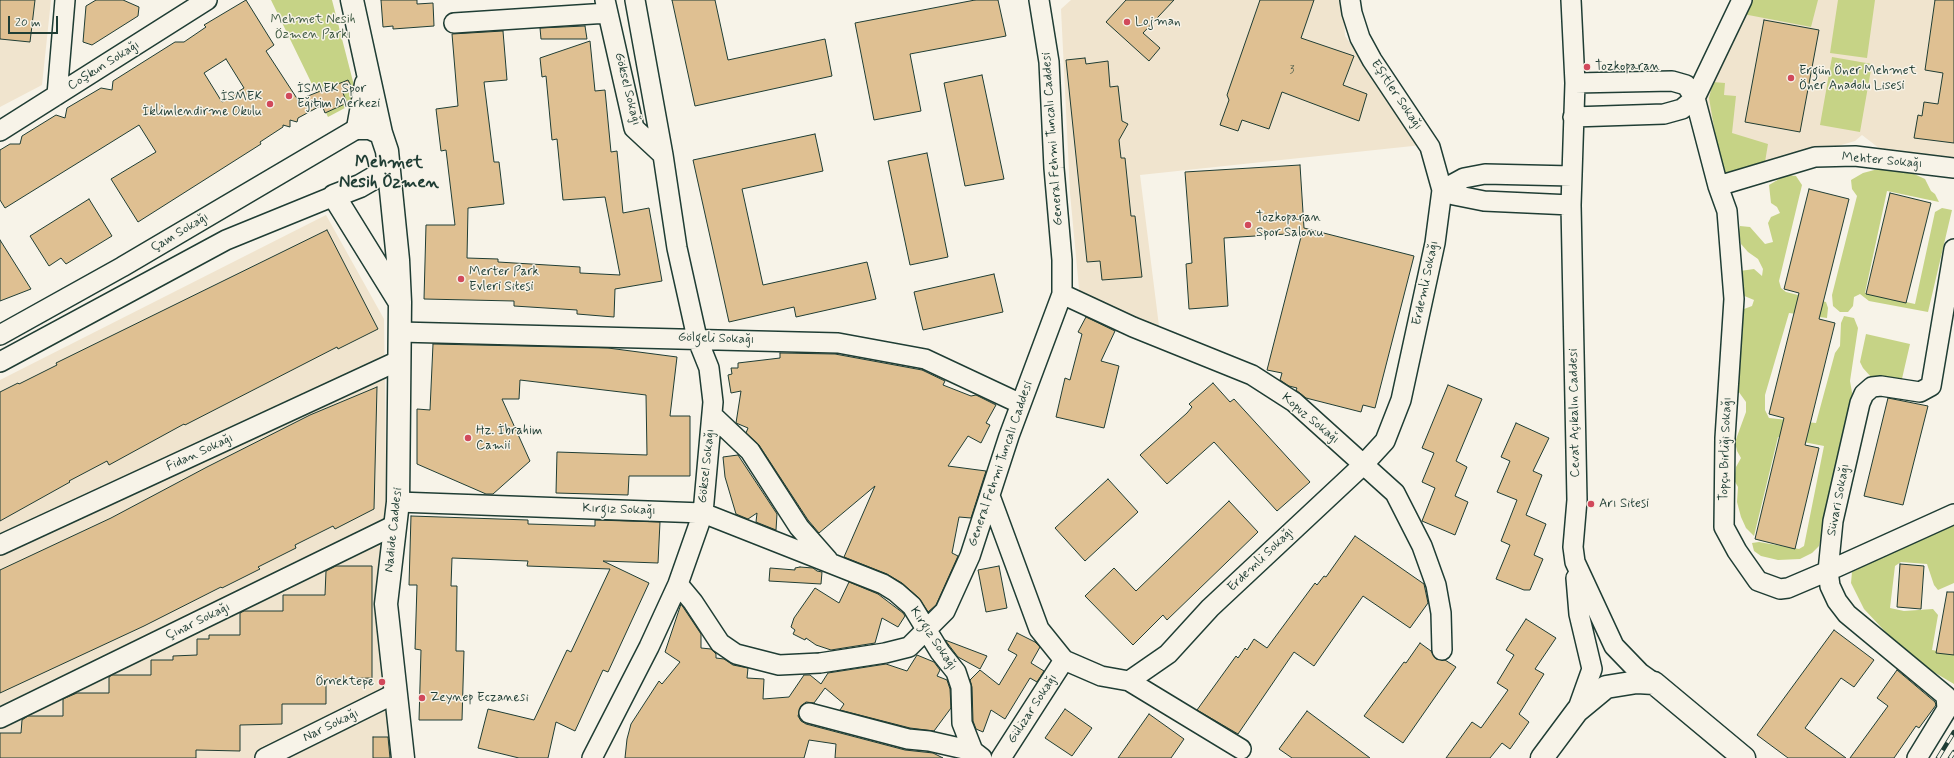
<!DOCTYPE html>
<meta charset="utf-8">
<style>
body{margin:0}
#map{position:relative;width:1954px;height:758px;overflow:hidden;background:#f7f3e8;font-family:Mynerve,sans-serif}
canvas{display:block}
.scale{position:absolute;left:8px;top:16px;width:50px;height:18px;box-sizing:border-box;border:2px solid #1f3d34;border-top:0;padding-left:5px;font-size:12px;line-height:14px;white-space:nowrap;color:#1f3d34;-webkit-text-stroke:3px #f7f3e8;paint-order:stroke}
</style>
<div id="map">
<canvas width="1954" height="758"></canvas>
<div class="scale">20 m</div>
</div>
<script>
const ctx = document.querySelector('canvas').getContext('2d');
ctx.lineJoin = 'round';
function paint(path, color) {
  ctx.fillStyle = color;
  ctx.fill(path, 'evenodd');
}
function poly(rows) {
  const path = new Path2D();
  for (const r of rows) {
    path.moveTo(r[0], r[1]);
    for (let i = 2; i < r.length; i += 2) path.lineTo(r[i], r[i + 1]);
  }
  return path;
}
function trace(path, color, width, dash) {
  ctx.strokeStyle = color;
  ctx.lineWidth = width;
  ctx.lineCap = dash ? 'butt' : 'round';
  ctx.setLineDash(dash || []);
  ctx.stroke(path);
}
function drawText(font, color, halo, rows, align = 'center') {
  ctx.font = font + ' Mynerve,sans-serif';
  ctx.lineWidth = 3;
  ctx.setLineDash([]);
  ctx.textBaseline = 'middle';
  ctx.strokeStyle = halo;
  ctx.fillStyle = color;
  for (const [text, x, y, turn = 0] of rows) {
    ctx.save();
    ctx.translate(x, y);
    ctx.rotate((+turn || 0) * Math.PI / 180);
    ctx.textAlign = isNaN(turn) ? turn : align;
    if (halo) ctx.strokeText(text, 0, 0);
    ctx.fillText(text, 0, 0);
    ctx.restore();
  }
}
paint(poly([
 [0,0,51,0,42,85,0,107],
 [1071,0,1343,0,1345,36,1422,145,1140,175,1160,334,1080,299,1070,193,1061,9],
 [1749,0,1954,0,1954,164,1888,155,1862,135,1855,141,1722,180,1711,135,1706,96],
 [326,215,384,319,388,597,396,758,0,758,0,380]
]), '#f0e4ce');
paint(poly([
 [271,0,332,0,358,101,328,117],
 [1751,0,1818,0,1811,27,1743,14],
 [1838,0,1875,0,1867,58,1830,53],
 [1832,57,1872,64,1860,132,1820,125],
 [1713,82,1725,83,1724,95,1736,96,1732,133,1768,144,1765,162,1725,174,1718,151,1709,98],
 [1878,169,1912,173,1925,179,1931,191,1935,194,1939,202,1887,191,1865,293,1915,304,1935,212,1942,208,1952,210,1928,312,1869,301,1860,294,1854,297,1853,306,1848,312,1840,312,1833,306,1832,295,1857,196,1852,189,1851,180,1863,173],
 [1786,175,1796,176,1802,185,1779,281,1781,288,1786,292,1826,302,1828,308,1827,318,1789,313,1765,395,1765,410,1769,418,1816,423,1835,353,1840,346,1841,323,1844,316,1854,318,1858,328,1850,381,1854,404,1819,546,1812,553,1800,559,1778,560,1761,556,1754,551,1752,543,1759,542,1799,549,1804,546,1824,446,1778,437,1754,536,1746,528,1741,517,1737,502,1738,487,1734,480,1736,467,1741,458,1737,451,1735,442,1746,412,1746,402,1736,388,1740,365,1737,316,1744,309,1752,306,1754,300,1742,295,1740,271,1754,269,1762,276,1763,269,1758,259,1748,252,1741,244,1739,234,1740,226,1750,227,1765,244,1773,242,1768,223,1771,217,1780,213,1777,207,1771,203,1769,185],
 [1866,334,1910,344,1901,383,1871,377,1863,368,1860,362],
 [1954,524,1954,583,1938,590,1934,585,1927,564,1901,562,1895,566,1890,608,1904,611,1933,609,1938,615,1932,650,1954,654,1954,684,1910,658,1864,609,1851,583,1852,572]
]), '#c6d386');
const building = poly([
 [0,0,35,0,30,42,0,39,0,0],
 [96,0,123,0,139,7,138,16,92,45,83,42,86,6,96,0],
 [246,0,274,45,266,51,298,100,348,80,352,88,343,93,347,103,325,113,322,105,298,118,297,122,290,120,290,127,283,125,283,127,260,142,261,144,138,222,111,179,156,152,139,125,5,208,0,200,0,150,10,144,20,144,22,136,56,115,65,118,67,108,101,88,112,90,113,81,175,42,184,42,206,27,204,25,246,0],
 [226,59,244,88,222,102,204,73,226,59],
 [381,0,417,0,417,4,433,3,434,26,393,29,393,26,383,27,381,0],
 [672,0,715,0,728,60,825,39,832,76,695,106,672,0],
 [975,0,998,0,1006,36,910,54,921,111,874,120,855,23,975,0],
 [1126,0,1174,0,1143,33,1160,48,1149,61,1106,22,1126,0],
 [1260,0,1314,0,1301,38,1354,56,1343,85,1367,94,1359,121,1282,92,1269,129,1242,120,1238,131,1220,125,1229,100,1227,95,1260,0],
 [1935,0,1954,0,1954,143,1914,138,1918,115,1922,116,1924,102,1938,104,1943,73,1925,70,1935,0],
 [1764,20,1819,30,1800,132,1745,122,1764,20],
 [585,26,587,39,541,39,540,28,585,26],
 [503,31,507,80,484,82,494,162,499,162,504,204,468,208,467,258,498,259,498,262,580,267,580,273,620,275,605,197,563,200,557,139,552,140,546,76,542,77,540,58,590,41,595,91,605,90,611,152,617,151,623,213,649,208,662,281,615,289,614,317,577,314,577,310,514,306,514,301,424,299,426,225,455,225,446,150,441,151,436,109,458,106,452,34,503,31],
 [1085,58,1086,64,1108,61,1110,87,1118,86,1122,121,1128,124,1119,140,1121,158,1125,158,1131,216,1135,216,1142,277,1102,280,1100,261,1087,262,1066,60,1085,58],
 [982,75,1004,179,965,186,944,83,982,75],
 [815,134,823,171,742,189,763,285,867,262,876,299,796,317,794,307,729,322,693,160,815,134],
 [927,153,948,257,910,265,888,161,927,153],
 [1300,165,1304,228,1414,256,1375,408,1363,405,1361,412,1306,398,1296,390,1297,388,1289,386,1280,380,1282,373,1267,370,1302,233,1224,238,1228,306,1189,309,1186,264,1192,263,1185,172,1300,165],
 [1809,189,1849,199,1819,319,1835,323,1805,445,1819,448,1795,549,1755,539,1784,418,1769,414,1799,293,1784,289,1809,189],
 [1890,193,1931,203,1906,303,1866,294,1890,193],
 [89,199,112,236,66,264,61,258,49,266,30,236,89,199],
 [327,230,378,329,338,349,337,347,185,425,184,424,109,465,107,461,69,481,70,482,0,521,0,392,18,383,19,384,57,365,56,363,327,230],
 [0,240,31,289,0,301,0,240],
 [994,274,1003,312,923,330,914,292,994,274],
 [1086,317,1115,331,1101,361,1119,366,1104,428,1056,417,1065,378,1070,380,1082,334,1078,332,1086,317],
 [433,344,608,348,677,357,670,416,690,416,690,476,629,476,628,495,556,493,557,452,647,455,646,395,520,380,519,399,502,399,530,461,493,494,486,494,417,464,417,409,430,410,433,344],
 [780,353,835,354,922,370,945,381,943,385,971,396,976,395,996,405,986,423,990,425,981,443,968,436,948,466,986,471,971,518,959,517,952,553,958,556,936,605,928,612,919,598,902,583,887,574,844,557,875,486,819,533,808,520,759,445,746,433,748,428,736,423,741,391,731,393,728,375,732,374,731,368,738,368,738,363,780,358,780,353],
 [1213,383,1230,402,1234,399,1310,482,1277,511,1214,442,1167,484,1140,455,1187,413,1192,407,1189,404,1213,383],
 [1448,385,1482,399,1456,461,1467,467,1455,496,1468,502,1455,535,1422,521,1435,488,1422,482,1434,453,1422,448,1448,385],
 [377,387,374,509,335,529,333,526,295,545,296,548,258,567,260,569,222,588,221,587,144,626,0,693,0,570,111,518,207,467,310,415,377,387],
 [1888,398,1928,406,1903,505,1864,496,1888,398],
 [1516,423,1549,438,1533,471,1542,475,1526,515,1546,524,1534,555,1543,559,1530,590,1524,590,1496,579,1510,545,1501,541,1517,500,1497,492,1510,461,1501,457,1516,423],
 [738,455,777,514,776,530,756,522,757,513,748,519,736,514,725,477,723,457,738,455],
 [1108,479,1138,512,1085,561,1055,528,1108,479],
 [1229,501,1258,532,1167,620,1163,615,1133,645,1085,596,1114,568,1136,591,1229,501],
 [411,516,528,520,528,524,595,526,595,520,660,522,658,563,603,561,649,583,608,672,603,670,575,731,556,722,548,758,519,758,478,748,488,709,534,720,567,650,571,652,610,569,527,566,528,561,452,558,451,586,457,586,456,651,464,651,462,720,419,720,421,650,415,649,417,585,409,585,411,516],
 [1355,536,1424,584,1428,603,1410,628,1363,596,1314,666,1294,652,1238,734,1197,710,1236,656,1238,658,1245,648,1247,650,1254,639,1267,648,1315,583,1317,585,1324,576,1326,577,1355,536],
 [1900,564,1924,566,1921,609,1897,607,1900,564],
 [336,566,372,566,372,678,326,679,326,704,282,704,282,724,240,725,240,751,196,750,196,758,0,758,0,733,21,733,22,720,28,716,63,716,63,699,77,693,109,693,109,677,112,675,151,675,151,660,173,660,173,656,197,655,197,639,209,639,209,635,240,635,240,613,244,611,283,611,283,595,325,595,326,571,336,566],
 [999,566,1007,608,986,612,978,570,999,566],
 [800,567,813,568,817,571,822,572,821,584,769,581,770,568,795,570,795,568,800,567],
 [849,582,878,594,903,613,905,616,898,627,882,618,875,643,831,650,816,645,806,638,805,640,793,634,795,630,791,627,794,618,815,588,839,603,849,582],
 [1947,592,1954,592,1954,655,1936,653,1947,592],
 [681,604,701,634,701,648,711,649,716,654,716,658,724,659,733,665,748,668,747,678,764,679,763,699,789,697,804,675,810,675,821,684,828,673,886,664,907,671,917,655,934,662,940,670,937,676,947,680,950,689,951,708,934,731,910,728,840,710,844,704,825,688,814,703,806,702,801,706,798,716,801,721,806,724,905,750,933,753,943,758,835,758,836,744,809,740,804,758,625,758,627,739,631,724,659,681,662,684,680,662,665,652,681,604],
 [1526,619,1556,638,1535,669,1544,674,1519,714,1529,722,1510,749,1502,743,1490,758,1446,758,1472,722,1481,728,1508,690,1497,683,1514,655,1506,650,1526,619],
 [1834,630,1874,660,1854,687,1841,678,1805,728,1846,758,1788,758,1757,735,1834,630],
 [1017,633,1035,642,1040,647,1031,663,1044,671,1037,682,1030,678,1005,719,991,710,983,732,976,729,973,721,972,687,970,680,980,670,999,685,1017,655,1008,650,1017,633],
 [945,640,987,656,980,669,958,657,945,640],
 [1420,643,1431,651,1436,659,1445,660,1456,667,1403,743,1364,716,1404,662,1406,663,1420,643],
 [1897,670,1935,702,1936,705,1919,728,1916,726,1894,758,1850,758,1888,706,1877,698,1897,670],
 [1065,709,1092,728,1072,756,1045,738,1065,709],
 [1307,711,1370,758,1292,758,1279,749,1307,711],
 [1149,714,1184,739,1171,758,1118,758,1149,714],
 [373,737,388,737,390,758,373,758,373,737]
]);
paint(building, '#dfc092');
trace(building, '#1f3d34', 1);
const minor = poly([
 [605,0,634,128,663,155],
 [1571,0,1575,83,1571,205,1577,500,1573,547,1575,562,1614,646,1640,673,1654,683],
 [1742,0,1695,98,1718,186,1727,211,1734,299,1725,438,1724,527,1737,551,1758,581,1780,589,1788,588,1828,571,1954,514],
 [454,23,608,13],
 [57,95,65,0],
 [1573,117,1664,114,1682,109,1695,98,1686,85,1672,81,1575,83],
 [0,131,207,0],
 [1718,186,1815,157,1855,156,1954,168],
 [1442,190,1464,178,1485,174,1572,176],
 [1442,190,1454,195,1484,201,1571,205],
 [1062,294,1133,327,1252,375,1294,402,1395,493,1422,546,1436,585,1441,613,1442,650],
 [399,332,838,343,925,359,1021,404],
 [0,335,122,267,358,128],
 [0,362,226,240,334,196],
 [712,415,750,451,799,527,828,560],
 [990,496,1039,629,1064,660,1101,676,1129,681,1168,654,1210,608,1363,465,1385,441,1401,400,1435,243,1442,190,1430,147,1372,60,1360,38,1352,13,1350,0],
 [398,502,703,513,883,584,896,592,912,606,940,652,956,672,961,687,962,723,973,751,982,758],
 [0,545,400,360],
 [1576,578,1579,614,1592,669,1577,711],
 [678,584,693,602,720,643,736,654,779,665,820,663,885,653,909,647,945,611,970,556,1009,436,1062,294,1062,260,1054,168,1049,62,1039,0],
 [1129,681,1241,749],
 [809,713,908,739,929,741,973,751],
 [0,718,395,525],
 [265,758,396,693],
 [592,758,649,647,678,584,703,513,713,402,709,368,697,338,677,248,663,155,635,0],
 [1001,758,1064,660],
 [1917,758,1947,709,1946,696,1847,614,1837,601,1830,586,1828,571,1833,521,1860,403,1864,394,1872,387,1881,386,1920,392,1931,386,1954,249]
]);
const major = poly([
 [352,0,381,133,387,151,398,260,400,302,398,502,386,604,403,758],
 [366,84,358,128,370,128,381,133],
 [388,165,379,175,360,186,334,196,399,301],
 [1542,758,1577,711,1606,687,1637,682,1654,683,1744,758]
]);
trace(minor, '#1f3d34', 22);
trace(major, '#1f3d34', 25);
trace(minor, '#f7f3e8', 19);
trace(major, '#f7f3e8', 22);
const rail = poly([
 [1938,758,1954,732],
 [1950,758,1954,752]
]);
trace(rail, '#1f3d34', 4.5);
trace(rail, '#f7f3e8', 3, [9]);
for (const [x, y, r, color] of [
 [1127,22,4,"#d1495b"],
 [1587,67,4,"#d1495b"],
 [1791,78,4,"#d1495b"],
 [289,96,4,"#d1495b"],
 [270,104,4,"#d1495b"],
 [1248,225,4,"#d1495b"],
 [461,279,4,"#d1495b"],
 [468,438,4,"#d1495b"],
 [1591,504,4,"#d1495b"],
 [382,682,4,"#d1495b"],
 [422,698,4,"#d1495b"]
]) {
  const dot = new Path2D();
  dot.arc(x, y, r, 0, 2 * Math.PI);
  ctx.fillStyle = color;
  ctx.fill(dot);
  trace(dot, '#f7f3e8', 1.5);
}
drawText('11px', '#4f5e4c', null, [
 ["3",1292,71]
]);
drawText('13px', '#405b44', '#f7f3e8', [
 ["Mehmet Nesih",313,20],
 ["Özmen Parkı",313,35]
]);
drawText('13px', '#1f3d34', '#f7f3e8', [
 ["Lojman",1135,22],
 ["Tozkoparan",1595,67],
 ["Ergün Öner Mehmet",1799,71],
 ["Öner Anadolu Lisesi",1799,86],
 ["İSMEK Spor",297,89],
 ["Eğitim Merkezi",297,104],
 ["İSMEK",262,97,"right"],
 ["İklimlendirme Okulu",262,112,"right"],
 ["Tozkoparan",1256,218],
 ["Spor Salonu",1256,233],
 ["Merter Park",469,272],
 ["Evleri Sitesi",469,287],
 ["Hz. İbrahim",476,431],
 ["Camii",476,446],
 ["Arı Sitesi",1599,504],
 ["Örnektepe",374,682,"right"],
 ["Zeynep Eczanesi",430,698]
], 'left');
drawText('13px', '#1f3d34', '#f7f3e8', [
 ["Coşkun Sokağı",104,66,-32],
 ["Göksel Sokağı",627,89,76],
 ["Eşitler Sokağı",1396,95,56],
 ["General Fehmi Tuncalı Caddesi",1053,139,-94],
 ["Mehter Sokağı",1882,161,5],
 ["Çam Sokağı",180,233,-31],
 ["Erdemli Sokağı",1426,283,-78],
 ["Gölgeli Sokağı",716,339,2],
 ["Cevat Açıkalın Caddesi",1575,413,-91],
 ["Kopuz Sokağı",1310,419,40],
 ["Topçu Birliği Sokağı",1726,449,-88],
 ["Fidan Sokağı",200,453,-25],
 ["General Fehmi Tuncalı Caddesi",1001,464,-71],
 ["Göksel Sokağı",707,466,-84],
 ["Süvari Sokağı",1839,500,-79],
 ["Kırgız Sokağı",619,510,2],
 ["Nadide Caddesi",394,530,-84],
 ["Erdemli Sokağı",1261,560,-44],
 ["Çınar Sokağı",198,622,-26],
 ["Kırgız Sokağı",933,639,56],
 ["Gülizar Sokağı",1033,709,-57],
 ["Nar Sokağı",331,726,-26]
]);
drawText('bold 17px', '#1f3d34', '#f7f3e8', [
 ["Mehmet",389,163],
 ["Nesih Özmen",389,183]
]);
</script>
